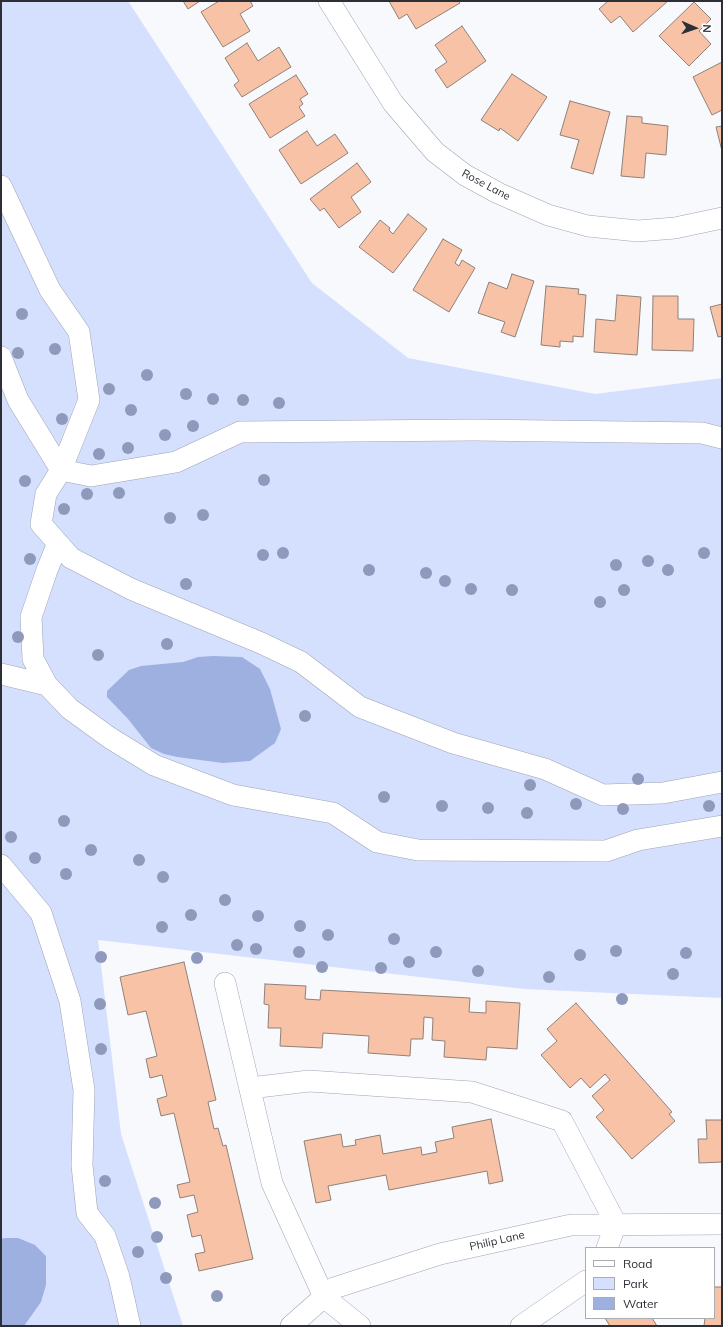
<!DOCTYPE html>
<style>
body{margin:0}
#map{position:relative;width:723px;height:1327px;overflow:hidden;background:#f8f9fd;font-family:Mulish,sans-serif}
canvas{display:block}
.frame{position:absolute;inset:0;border:2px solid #2c2f35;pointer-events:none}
.legend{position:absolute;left:585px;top:1247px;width:130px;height:72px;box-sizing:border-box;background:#fff;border:1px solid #abacae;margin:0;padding:5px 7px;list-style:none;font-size:12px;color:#2c2f35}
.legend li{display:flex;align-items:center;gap:8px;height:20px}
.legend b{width:20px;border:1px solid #abacae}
.north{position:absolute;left:675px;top:8px;width:40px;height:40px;-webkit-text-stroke:3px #fff;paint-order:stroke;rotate:92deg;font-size:11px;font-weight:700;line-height:16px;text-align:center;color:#2c2f35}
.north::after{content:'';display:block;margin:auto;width:14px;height:18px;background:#2c2f35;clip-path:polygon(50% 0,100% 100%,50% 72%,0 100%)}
</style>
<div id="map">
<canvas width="723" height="1327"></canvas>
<div class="frame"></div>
<ul class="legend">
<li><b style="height:5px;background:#fff"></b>Road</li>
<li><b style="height:11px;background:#d4e0fe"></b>Park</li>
<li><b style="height:11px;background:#9eb0e0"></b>Water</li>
</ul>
<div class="north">N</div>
</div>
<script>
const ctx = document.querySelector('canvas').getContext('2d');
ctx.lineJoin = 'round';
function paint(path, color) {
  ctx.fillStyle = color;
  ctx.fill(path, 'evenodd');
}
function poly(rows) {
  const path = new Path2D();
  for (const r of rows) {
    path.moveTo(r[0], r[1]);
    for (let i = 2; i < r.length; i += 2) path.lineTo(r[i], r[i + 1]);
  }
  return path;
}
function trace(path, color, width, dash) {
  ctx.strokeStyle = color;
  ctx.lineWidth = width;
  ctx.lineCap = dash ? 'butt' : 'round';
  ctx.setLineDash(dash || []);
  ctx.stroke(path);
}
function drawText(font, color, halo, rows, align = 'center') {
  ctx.font = font + ' Mulish,sans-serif';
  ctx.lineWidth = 3;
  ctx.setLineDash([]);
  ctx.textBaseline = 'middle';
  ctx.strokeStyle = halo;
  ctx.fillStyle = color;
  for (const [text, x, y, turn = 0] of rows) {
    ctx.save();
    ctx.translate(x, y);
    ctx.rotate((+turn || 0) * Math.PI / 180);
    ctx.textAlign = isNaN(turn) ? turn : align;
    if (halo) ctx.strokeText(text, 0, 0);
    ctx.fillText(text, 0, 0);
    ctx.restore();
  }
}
paint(poly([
 [1,1,128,1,312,283,408,358,595,394,722,378,722,998,524,989,98,940,121,1134,183,1326,1,1326]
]), '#d4e0fe');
paint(poly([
 [213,656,242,657,260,669,270,689,281,729,275,743,250,761,223,763,177,757,164,754,151,748,128,719,107,697,107,691,129,670,141,666,183,662,198,657],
 [5,1238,18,1238,35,1245,46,1256,46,1285,41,1302,24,1326,1,1326,1,1239]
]), '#9eb0e0');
const building = poly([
 [183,1,200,1,188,9,183,1],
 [219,1,250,1,253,6,240,14,250,31,223,47,201,12,219,1],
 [389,1,458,1,460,3,416,29,407,14,399,19,389,1],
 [608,1,668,1,633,32,620,16,611,23,599,9,608,1],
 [694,2,711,19,699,31,711,44,689,66,659,36,694,2],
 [462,26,486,61,447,88,435,70,447,62,435,45,462,26],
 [247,43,258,61,279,47,291,67,242,97,234,85,239,81,225,58,247,43],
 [722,62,722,110,712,115,693,77,722,62],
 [512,74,547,97,518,141,500,128,499,131,481,120,512,74],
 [296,75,308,94,300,99,303,104,299,107,305,116,270,138,249,104,296,75],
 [570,101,610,112,593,174,571,168,579,140,560,135,570,101],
 [627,116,642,117,642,123,668,126,666,155,646,153,644,178,621,176,627,116],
 [722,126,722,151,716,127,722,126],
 [307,131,317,146,335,134,348,153,301,184,279,150,307,131],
 [357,163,371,182,351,197,361,212,339,228,324,208,320,211,310,199,357,163],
 [408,214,427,229,393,273,359,247,380,220,390,228,389,230,393,234,408,214],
 [443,239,462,250,455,263,459,266,462,260,475,268,449,312,413,290,443,239],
 [512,274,534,281,515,337,501,332,505,322,478,313,489,282,507,289,512,274],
 [546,286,579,289,578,294,586,295,583,337,573,336,573,342,560,341,560,347,541,345,546,286],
 [617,295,641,297,637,355,594,352,596,319,615,321,617,295],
 [653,296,678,296,678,319,694,319,693,351,652,350,653,296],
 [722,304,722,336,718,337,710,307,722,304],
 [184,962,216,1100,208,1102,214,1129,218,1128,223,1146,226,1145,253,1259,199,1271,195,1254,205,1252,201,1235,192,1237,187,1215,198,1212,194,1195,180,1198,177,1185,190,1182,174,1113,161,1116,157,1099,167,1096,162,1075,150,1078,146,1059,157,1056,146,1011,128,1015,120,977,184,962],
 [265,984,306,986,305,999,320,1000,321,990,470,998,469,1012,486,1013,486,1001,520,1003,517,1049,487,1047,486,1060,444,1057,445,1041,432,1040,433,1018,424,1017,423,1039,411,1039,410,1056,368,1053,369,1036,323,1033,322,1048,280,1046,281,1028,268,1028,269,1005,264,1004,265,984],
 [576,1003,672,1112,669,1114,675,1121,632,1159,596,1117,604,1110,592,1096,610,1080,605,1074,590,1088,581,1078,570,1088,541,1055,557,1041,547,1029,576,1003],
 [491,1119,503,1181,489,1184,487,1171,389,1190,386,1175,328,1186,331,1200,316,1203,304,1141,341,1134,343,1147,356,1145,355,1140,380,1135,383,1154,421,1147,422,1155,437,1152,435,1142,454,1138,452,1127,491,1119],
 [706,1120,722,1120,722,1162,699,1163,698,1139,707,1139,706,1120],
 [714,1287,722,1287,722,1326,704,1326,705,1318,714,1318,714,1287],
 [605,1318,652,1318,657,1326,610,1326,605,1318]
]);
paint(building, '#f8c2a6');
trace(building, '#908078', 1);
const minor = poly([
 [329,1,393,103,435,152,465,175,498,193,548,215,588,226,638,231,675,228,722,218],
 [1,186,50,290,79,332,89,400,61,470,46,494,41,524,71,558,131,589,261,643,301,662,360,707,453,743,545,769,603,795,663,793,722,782],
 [1,357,18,400,61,470,91,476,176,462,240,432,474,430,702,433,722,438],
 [1,674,47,685,70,709,110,738,154,765,233,795,333,813,377,842,418,850,606,851,638,840,722,826],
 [47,685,33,659,31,617,47,570,58,543],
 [1,865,41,913,70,1001,84,1090,82,1165,87,1213,105,1236,119,1277,130,1326],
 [225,983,272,1183,324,1297,360,1326],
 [250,1088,309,1081,472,1092,562,1121,616,1224,607,1248],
 [291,1326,334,1288,440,1254,571,1225,722,1224],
 [521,1326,586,1281]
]);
trace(minor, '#9ea4b4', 22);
trace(minor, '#fff', 21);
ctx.fillStyle = '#8e99bc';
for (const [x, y] of [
 [22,314],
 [55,349],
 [18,353],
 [147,375],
 [109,389],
 [186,394],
 [213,399],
 [243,400],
 [279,403],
 [131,410],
 [62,419],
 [193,426],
 [165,435],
 [128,448],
 [99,454],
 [264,480],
 [25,481],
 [119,493],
 [87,494],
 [64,509],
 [203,515],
 [170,518],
 [283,553],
 [704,553],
 [263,555],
 [30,559],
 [648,561],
 [616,565],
 [369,570],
 [668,570],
 [426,573],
 [445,581],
 [186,584],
 [471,589],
 [512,590],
 [624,590],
 [600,602],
 [18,637],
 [167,644],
 [98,655],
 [305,716],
 [638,779],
 [530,785],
 [384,797],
 [576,804],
 [442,806],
 [709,806],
 [488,808],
 [623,809],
 [527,813],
 [64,821],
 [11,837],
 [91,850],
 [35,858],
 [139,860],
 [66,874],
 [163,877],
 [225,900],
 [191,915],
 [258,916],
 [300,926],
 [162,927],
 [328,935],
 [394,939],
 [237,945],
 [256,949],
 [616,951],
 [299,952],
 [436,952],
 [686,953],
 [580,955],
 [101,957],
 [197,958],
 [409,962],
 [322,967],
 [381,968],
 [478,971],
 [673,974],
 [549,977],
 [622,999],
 [100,1004],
 [101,1049],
 [105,1181],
 [155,1203],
 [157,1237],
 [138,1252],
 [166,1278],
 [217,1296]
]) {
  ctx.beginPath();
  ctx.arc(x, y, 6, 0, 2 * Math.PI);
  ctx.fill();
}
drawText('11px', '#2c2f35', '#fff', [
 ["Rose Lane",486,185,28],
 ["Philip Lane",497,1241,-13]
]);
</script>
